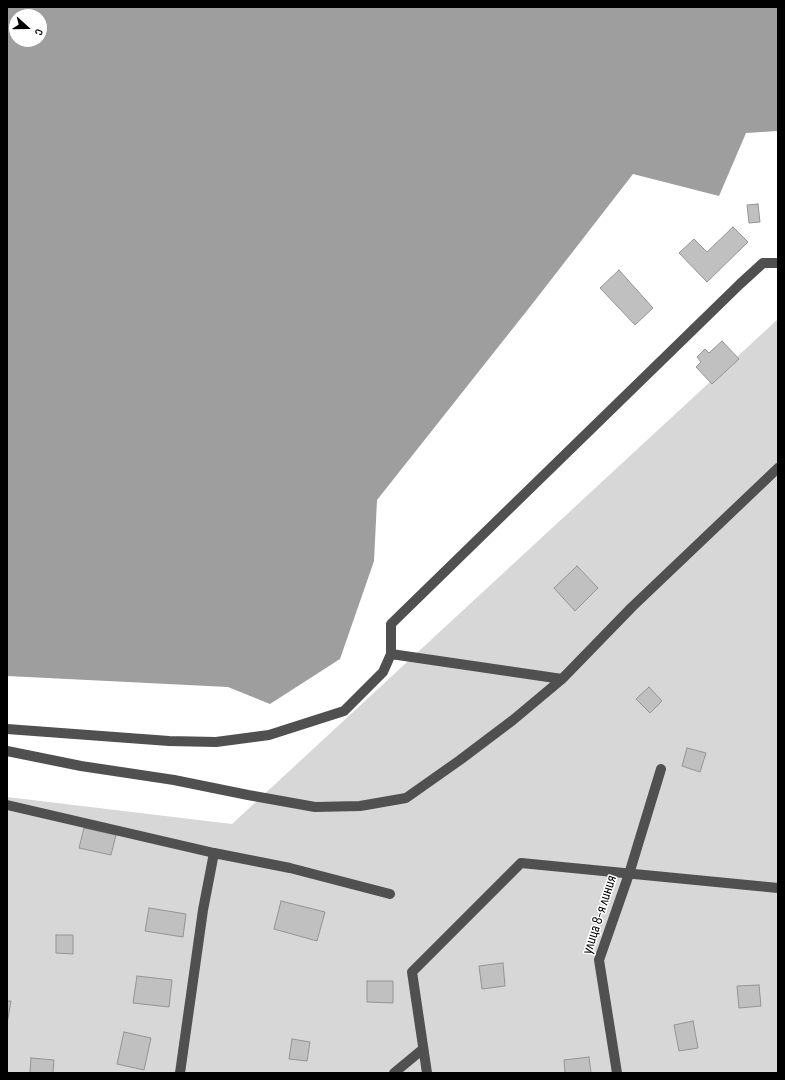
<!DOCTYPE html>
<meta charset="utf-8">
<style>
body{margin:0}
#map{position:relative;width:785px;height:1080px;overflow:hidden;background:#fff;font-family:"Sofia Sans Condensed",sans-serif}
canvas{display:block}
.frame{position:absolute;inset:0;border:8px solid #000;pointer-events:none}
.north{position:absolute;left:8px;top:8px;width:40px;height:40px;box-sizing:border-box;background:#fff;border:1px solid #999;border-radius:50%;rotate:111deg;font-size:11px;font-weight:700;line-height:16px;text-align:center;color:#000}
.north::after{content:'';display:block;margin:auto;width:14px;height:18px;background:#000;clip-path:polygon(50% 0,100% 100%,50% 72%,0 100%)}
</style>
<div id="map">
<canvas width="785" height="1080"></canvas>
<div class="frame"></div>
<div class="north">С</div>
</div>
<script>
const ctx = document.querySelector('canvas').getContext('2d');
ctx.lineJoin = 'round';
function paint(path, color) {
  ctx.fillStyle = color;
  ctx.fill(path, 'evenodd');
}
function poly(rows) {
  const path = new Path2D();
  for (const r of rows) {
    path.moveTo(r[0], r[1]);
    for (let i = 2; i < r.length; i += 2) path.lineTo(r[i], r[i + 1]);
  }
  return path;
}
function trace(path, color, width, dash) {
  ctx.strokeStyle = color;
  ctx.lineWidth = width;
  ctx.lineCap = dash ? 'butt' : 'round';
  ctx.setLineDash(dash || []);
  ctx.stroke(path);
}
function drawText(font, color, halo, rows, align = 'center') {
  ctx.font = font + ' "Sofia Sans Condensed",sans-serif';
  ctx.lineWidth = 3;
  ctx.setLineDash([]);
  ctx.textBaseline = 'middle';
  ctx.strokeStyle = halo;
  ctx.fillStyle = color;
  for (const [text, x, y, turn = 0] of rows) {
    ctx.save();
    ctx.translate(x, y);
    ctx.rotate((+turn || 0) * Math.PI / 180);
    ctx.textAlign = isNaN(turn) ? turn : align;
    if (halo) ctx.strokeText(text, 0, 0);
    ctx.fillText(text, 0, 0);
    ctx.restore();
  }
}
paint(poly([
 [778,319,778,1073,7,1073,7,797,232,824]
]), '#d7d7d7');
paint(poly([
 [7,7,778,7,778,131,746,133,719,196,633,174,533,303,377,500,374,561,340,659,270,704,228,687,7,676],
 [16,16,40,16,40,40,16,40]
]), '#9e9e9e');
const building = poly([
 [758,204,760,222,749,223,747,205,758,204],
 [733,227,748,242,707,282,679,253,694,239,707,252,733,227],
 [619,270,653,308,635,325,600,288,619,270],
 [722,341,739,359,712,384,696,367,701,362,697,357,705,349,709,353,722,341],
 [577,566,598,588,575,611,554,588,577,566],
 [649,687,662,701,650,713,636,699,649,687],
 [687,748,706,753,700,772,682,766,687,748],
 [84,828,116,835,111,855,79,848,84,828],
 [281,901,325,912,317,941,274,929,281,901],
 [149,908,186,914,183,937,145,931,149,908],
 [56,935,73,935,73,954,56,953,56,935],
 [503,963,505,986,482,989,479,966,503,963],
 [137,976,172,980,169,1007,133,1003,137,976],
 [367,981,393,981,393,1003,367,1002,367,981],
 [759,985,761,1006,739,1008,737,986,759,985],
 [7,1001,11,1001,7,1024,7,1001],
 [693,1021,698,1048,679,1051,674,1025,693,1021],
 [124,1032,151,1038,144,1070,117,1064,124,1032],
 [292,1039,310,1042,307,1061,289,1059,292,1039],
 [589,1057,591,1073,565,1073,564,1060,589,1057],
 [31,1058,54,1060,53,1073,30,1073,31,1058]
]);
paint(building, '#c0c0c0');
trace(building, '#949494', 1);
trace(poly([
 [391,654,562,679],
 [7,729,169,741,216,742,269,735,344,711,383,672,391,654,391,624,740,284,763,263,778,263],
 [7,751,81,766,174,780,248,795,315,807,360,806,406,798,460,760,513,720,562,679,632,607,778,468],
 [7,805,214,853,290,868,390,894],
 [180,1073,203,910,214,853],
 [394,1073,423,1049],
 [427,1073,412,972,521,863,778,888],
 [617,1073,599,960,629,874,661,769]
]), '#505050', 10);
drawText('15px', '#000', '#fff', [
 ["улица 8-я линия",600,915,-72]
]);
</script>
